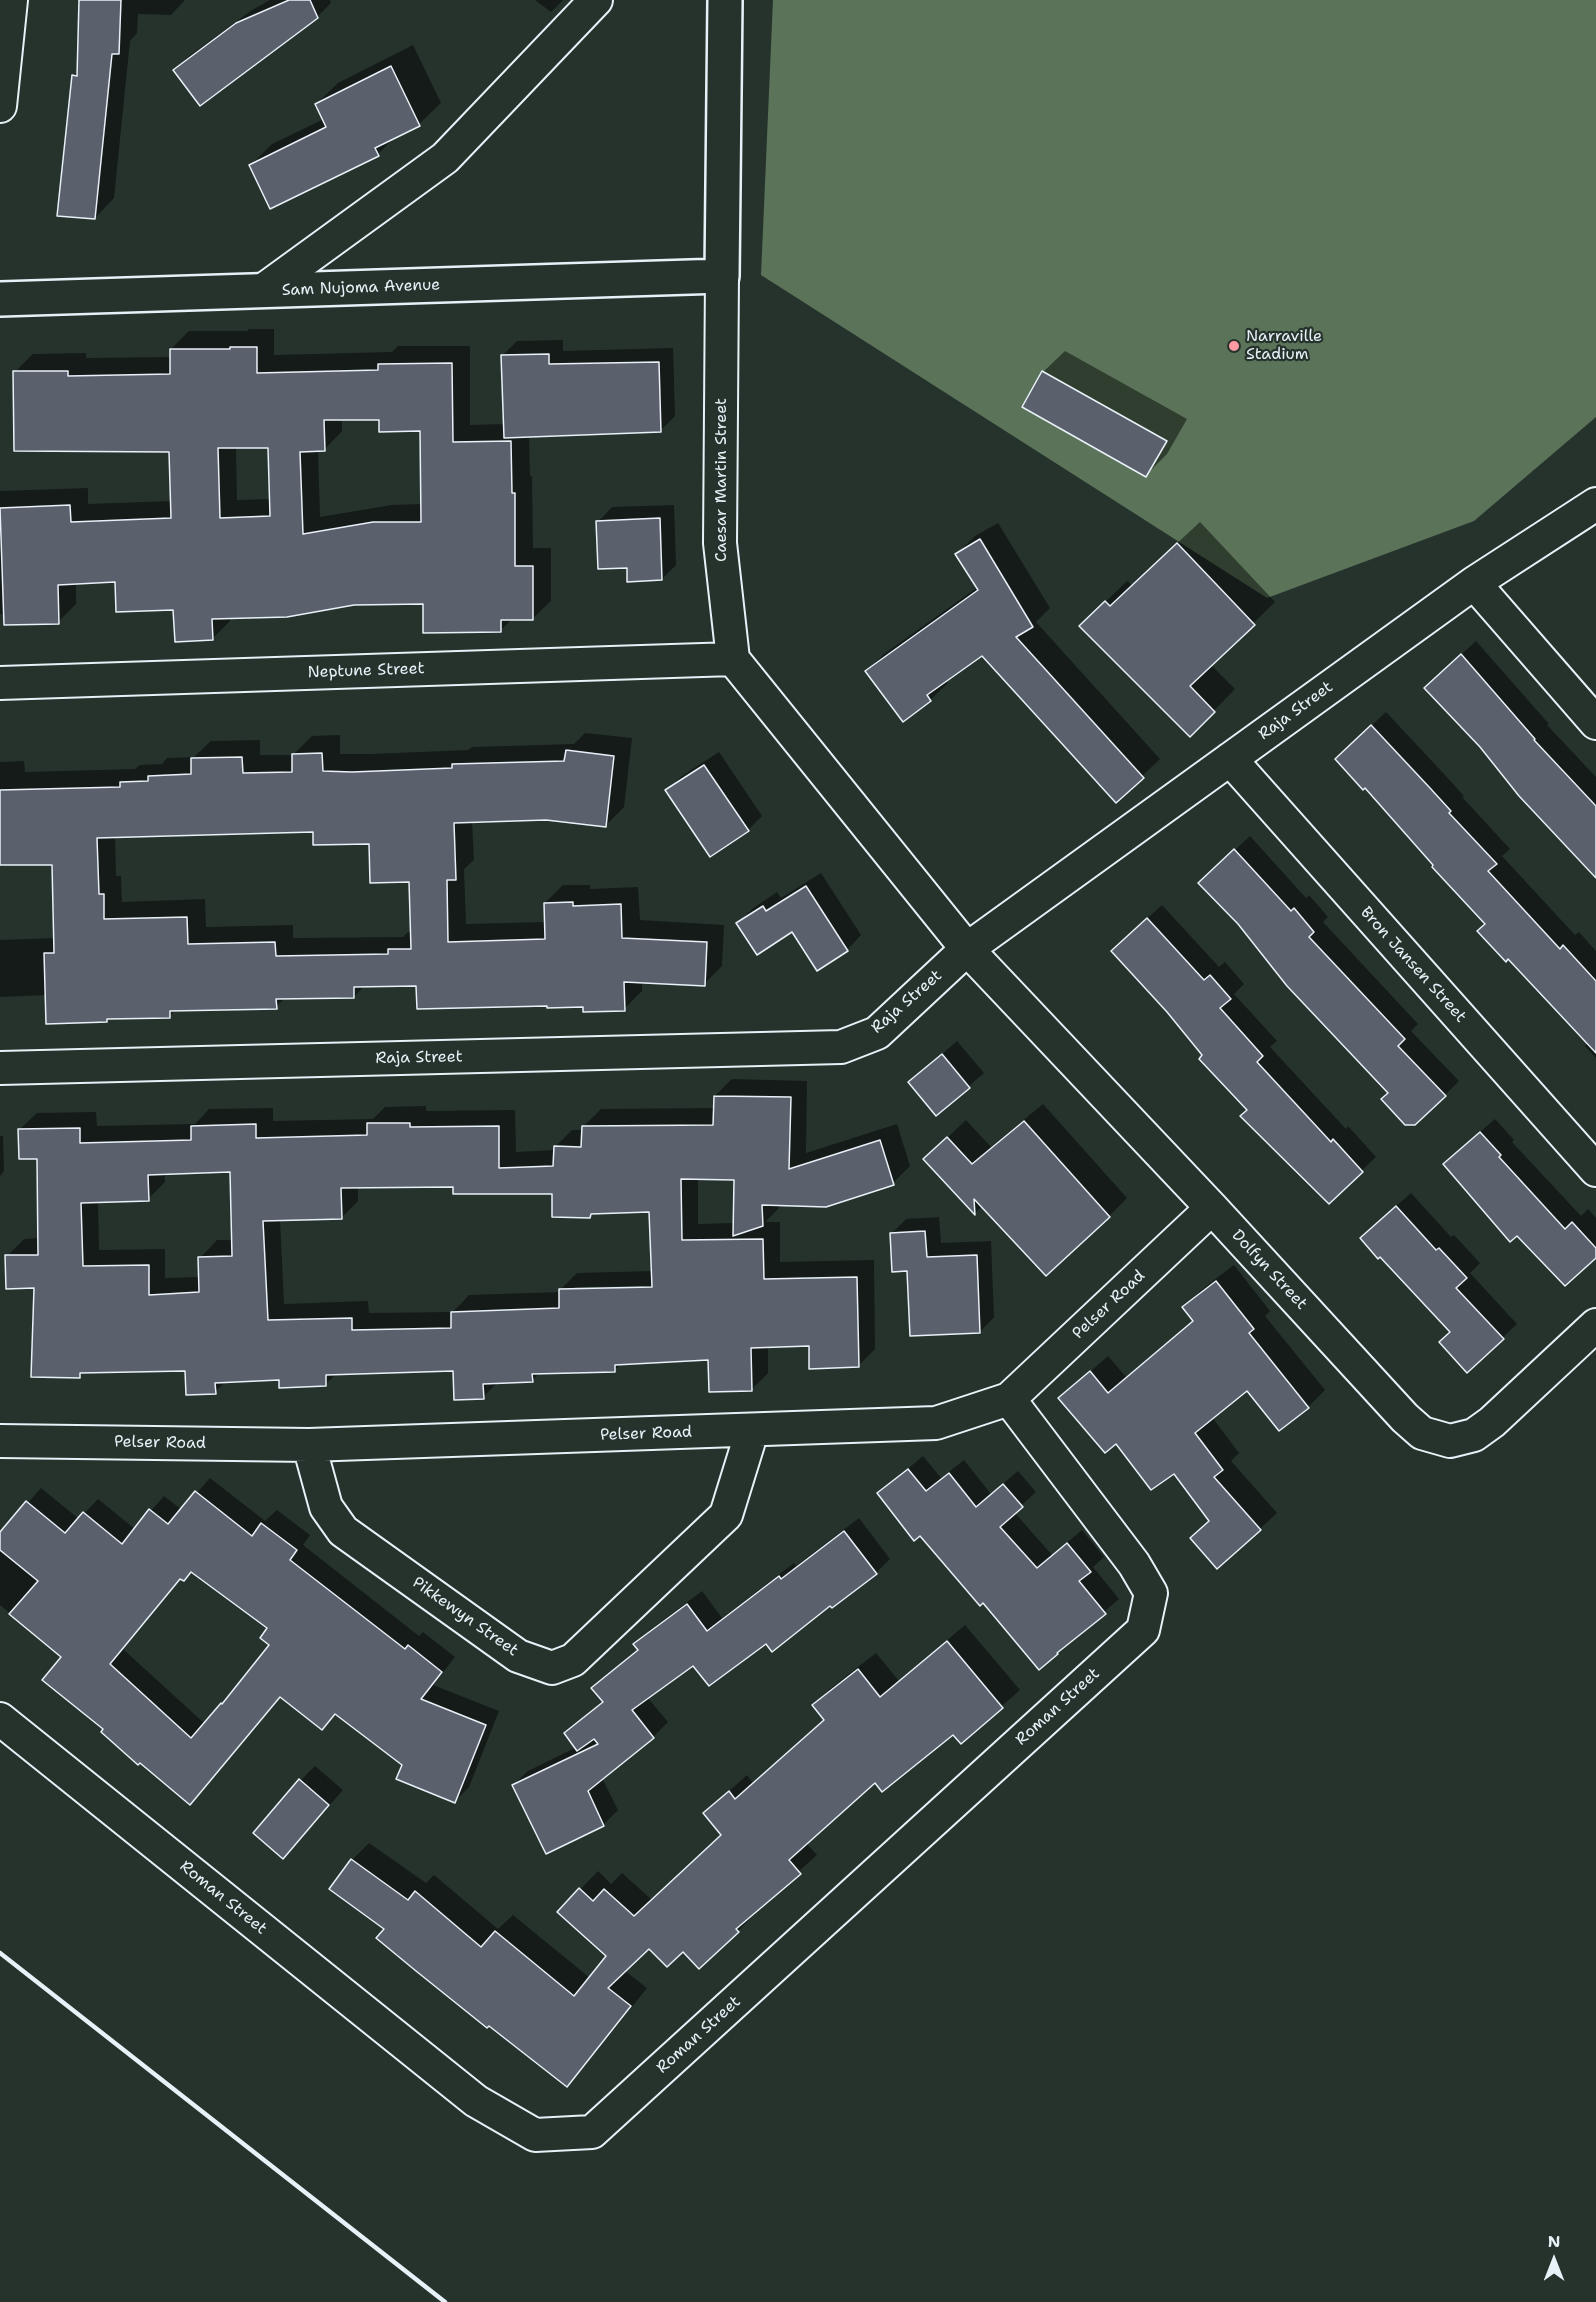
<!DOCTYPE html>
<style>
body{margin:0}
#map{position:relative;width:1596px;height:2302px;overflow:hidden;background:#26332d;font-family:"Shantell Sans",sans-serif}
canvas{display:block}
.north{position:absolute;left:1524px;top:2230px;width:60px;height:60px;-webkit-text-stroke:4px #26332d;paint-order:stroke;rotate:0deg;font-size:16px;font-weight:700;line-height:24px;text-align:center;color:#e8f1f8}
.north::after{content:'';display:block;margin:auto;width:21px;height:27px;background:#e8f1f8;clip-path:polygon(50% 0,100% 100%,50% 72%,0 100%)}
</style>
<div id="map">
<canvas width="1596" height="2302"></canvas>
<div class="north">N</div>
</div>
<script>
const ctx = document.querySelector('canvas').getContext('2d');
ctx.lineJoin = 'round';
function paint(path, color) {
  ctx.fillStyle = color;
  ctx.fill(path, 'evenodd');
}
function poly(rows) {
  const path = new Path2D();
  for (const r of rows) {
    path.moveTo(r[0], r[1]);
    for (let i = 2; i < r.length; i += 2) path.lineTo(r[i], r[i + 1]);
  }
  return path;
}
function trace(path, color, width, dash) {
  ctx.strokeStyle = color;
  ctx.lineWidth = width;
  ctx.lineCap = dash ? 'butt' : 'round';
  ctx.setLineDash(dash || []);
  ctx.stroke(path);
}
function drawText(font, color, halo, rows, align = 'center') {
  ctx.font = font + ' "Shantell Sans",sans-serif';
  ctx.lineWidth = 4.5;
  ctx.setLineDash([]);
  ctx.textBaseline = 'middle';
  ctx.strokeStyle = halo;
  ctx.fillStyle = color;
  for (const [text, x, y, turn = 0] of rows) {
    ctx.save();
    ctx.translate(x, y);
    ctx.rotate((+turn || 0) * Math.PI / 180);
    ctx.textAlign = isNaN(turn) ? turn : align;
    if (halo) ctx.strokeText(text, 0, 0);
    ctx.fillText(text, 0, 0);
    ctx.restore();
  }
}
paint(poly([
 [773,0,1596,0,1596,417,1474,521,1267,598,761,275]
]), '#5b7459');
paint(poly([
 [81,0,185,0,171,15,138,14,137,33,130,41,114,198,95,218,73,76,78,71],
 [270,0,330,0,331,3,317,17,175,70,189,56,252,10],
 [535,0,563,0,551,12],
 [413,45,441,103,419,124,397,135,378,154,251,165,272,144,324,119,316,104,338,83],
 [249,329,274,329,274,355,392,352,398,346,470,346,470,425,505,424,503,355,517,341,563,340,563,351,673,348,675,416,660,431,529,435,530,476,532,476,533,548,551,548,551,601,532,619,512,619,500,631,424,603,354,603,230,617,230,621,212,639,175,608,116,580,76,583,76,604,58,622,0,614,0,491,88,488,88,504,172,501,170,450,15,372,33,354,86,353,86,358,171,357,171,349,189,331,247,331],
 [342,419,380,419,422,430,423,504,392,505,320,517,318,450,324,450,342,431],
 [236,446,270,446,271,499,237,500],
 [1065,351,1187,419,1167,454,1146,475,1043,372],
 [674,505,676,565,662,579,598,522,612,507],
 [1200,522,1275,602,1211,665,1235,689,1190,735,1081,626,1127,581,1132,585],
 [998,523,1050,608,1036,622,1160,759,1116,801,982,654,946,680,948,683,930,700,904,720,867,671,884,654,978,587,957,554,975,536],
 [1476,641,1549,724,1547,725,1596,777,1596,876,1440,674],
 [1386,712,1444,774,1464,796,1462,797,1510,849,1502,856,1575,935,1579,932,1596,951,1596,1058,1585,1046,1588,1043,1435,865,1351,745],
 [585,733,632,738,624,807,606,825,546,819,472,821,474,860,464,869,466,924,546,922,545,903,563,885,590,885,590,889,638,887,640,920,724,925,722,966,704,984,642,981,642,991,624,1009,548,1004,418,984,365,985,354,997,285,998,276,1007,176,1009,170,1016,110,1017,106,1021,47,995,0,997,0,940,55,938,54,863,0,864,0,762,24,761,25,772,135,769,140,765,162,764,167,758,194,757,211,741,260,740,260,755,293,755,312,736,340,735,340,754,371,754,468,750,472,747,574,744],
 [314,831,370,842,411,880,412,932,408,932,403,937,293,938,293,925,206,927,205,899,122,902,121,876,116,876,115,836],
 [719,752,762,816,748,830,667,790,682,776],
 [1250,836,1306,898,1309,895,1328,917,1323,922,1418,1024,1411,1031,1459,1081,1445,1095,1389,1093,1215,869],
 [821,873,861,935,847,950,817,969,792,930,738,923,752,909,777,892,781,898],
 [1162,905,1219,967,1225,962,1244,984,1234,994,1277,1041,1270,1047,1346,1129,1348,1126,1376,1157,1328,1202,1271,1142,1268,1144,1242,1116,1249,1109,1204,1055,1127,937],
 [957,1041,984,1073,937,1114,910,1082],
 [732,1079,807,1081,806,1153,897,1124,910,1166,893,1183,779,1204,779,1208,765,1222,780,1222,780,1262,874,1260,875,1349,858,1366,810,1344,768,1346,768,1373,751,1390,710,1358,622,1363,614,1371,540,1372,532,1381,498,1382,483,1397,454,1370,337,1373,325,1385,280,1379,226,1381,215,1392,187,1369,84,1371,79,1377,36,1287,7,1256,24,1239,39,1238,38,1157,19,1130,37,1113,96,1112,97,1126,195,1124,209,1109,273,1108,273,1121,373,1119,385,1107,426,1106,426,1111,515,1110,516,1152,555,1150,555,1147,572,1130,583,1130,583,1127,601,1109,715,1108,715,1096],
 [232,1171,233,1240,217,1240,200,1258,200,1277,165,1278,165,1249,99,1250,98,1201,148,1199,165,1182,165,1173],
 [698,1178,735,1179,734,1223,698,1224],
 [454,1185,554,1192,590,1217,594,1212,650,1211,653,1271,577,1273,560,1290,560,1292,469,1295,453,1312,369,1313,368,1301,284,1304,280,1219,341,1218,358,1201,358,1187],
 [659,1286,659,1289,575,1290,575,1287],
 [1043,1104,1127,1198,1109,1216,983,1206,975,1213,925,1159,966,1120,991,1147],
 [1495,1119,1514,1140,1512,1142,1581,1216,1588,1209,1596,1218,1596,1256,1517,1233,1459,1150],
 [0,1136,3,1136,4,1171,0,1176],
 [1411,1193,1451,1237,1454,1235,1480,1263,1470,1273,1517,1324,1502,1338,1376,1224],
 [939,1217,941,1243,991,1241,994,1317,980,1332,909,1269,892,1233,906,1219],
 [1234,1265,1270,1311,1265,1316,1325,1390,1308,1407,1280,1429,1248,1389,1212,1417,1239,1453,1231,1461,1277,1513,1218,1567,1192,1538,1210,1520,1174,1472,1117,1442,1060,1398,1108,1356,1126,1377,1194,1320,1184,1307,1201,1290],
 [923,1456,941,1478,964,1460,991,1494,1018,1471,1036,1492,1014,1512,1052,1555,1082,1530,1104,1557,1093,1567,1119,1599,1039,1668,984,1601,879,1493],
 [210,1478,265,1521,277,1510,310,1535,303,1545,419,1636,423,1632,455,1657,433,1685,499,1711,469,1787,455,1801,337,1713,322,1728,281,1696,190,1803,105,1729,63,1657,0,1605,0,1535,41,1488,79,1519,98,1499,135,1529,164,1496,182,1510],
 [192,1571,269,1628,271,1644,205,1724,123,1649,181,1578,184,1579],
 [859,1518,890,1559,876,1573,830,1604,766,1642,694,1664,647,1697,668,1722,653,1737,602,1778,618,1810,604,1824,546,1852,513,1785,528,1771,577,1747,566,1734,604,1701,593,1688,639,1648,635,1644,650,1630,702,1591,722,1618,794,1563,796,1566],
 [965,1625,1020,1690,961,1742,953,1733,875,1781,806,1843,817,1855,753,1912,755,1914,738,1931,683,1950,649,1947,624,1970,647,1988,584,2067,567,2085,387,1928,352,1860,369,1843,426,1883,434,1875,498,1929,513,1915,590,1978,609,1956,559,1912,598,1871,611,1884,622,1873,652,1900,723,1834,705,1813,747,1775,753,1783,825,1719,814,1705,831,1688,876,1653,899,1681],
 [315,1766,343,1790,297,1842,301,1780]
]), '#0007');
const building = poly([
 [79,0,121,0,119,54,112,54,95,219,57,216,72,75,77,76,79,0],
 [289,0,310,0,318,18,200,106,173,70,236,23,289,0],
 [391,66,420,126,375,148,379,156,270,209,249,165,326,127,315,104,391,66],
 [230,347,257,347,257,373,378,370,378,364,452,363,453,442,511,441,512,493,515,493,515,566,533,566,533,620,501,620,501,632,423,633,423,604,354,605,287,617,212,619,213,640,175,642,173,610,116,612,115,582,58,585,59,624,4,625,0,508,70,505,71,522,171,518,169,452,14,451,13,371,68,371,68,376,170,374,170,349,230,349,230,347],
 [324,420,379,420,379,432,420,431,421,522,373,522,303,534,300,452,325,451,324,420],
 [218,448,268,448,270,516,220,518,218,448],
 [549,354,549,364,659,362,661,432,504,438,501,355,549,354],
 [1042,371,1167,441,1146,477,1022,407,1042,371],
 [660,518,662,580,627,582,627,568,598,569,596,521,660,518],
 [980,539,1033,627,1016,637,1144,778,1116,803,982,656,927,695,931,701,903,722,865,671,978,590,955,554,980,539],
 [1177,543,1255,625,1190,686,1215,712,1190,737,1079,626,1105,601,1110,606,1177,543],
 [1461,654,1535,739,1534,740,1596,806,1596,878,1519,796,1480,747,1424,688,1461,654],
 [1371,725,1430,788,1451,811,1449,813,1497,864,1488,871,1560,949,1563,945,1596,981,1596,1053,1508,959,1506,962,1477,931,1485,924,1432,867,1433,865,1365,788,1363,790,1335,759,1371,725],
 [566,750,614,756,606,827,546,820,454,823,456,880,447,880,448,942,545,939,544,903,573,902,573,906,621,904,622,938,707,942,705,986,624,982,625,1011,583,1012,583,1007,547,1008,547,1006,417,1009,416,986,354,987,354,998,276,999,277,1009,170,1011,170,1018,107,1019,107,1022,46,1024,44,953,54,953,52,865,0,865,0,790,120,787,120,782,148,781,148,776,191,774,191,758,242,757,243,773,292,772,292,754,322,753,323,771,352,772,452,768,452,764,564,761,566,750],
 [313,832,313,845,369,844,370,883,409,882,411,949,388,949,388,954,276,956,275,942,188,944,187,917,104,919,104,894,99,894,97,838,313,832],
 [704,765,749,831,710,857,665,790,704,765],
 [1234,849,1291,911,1294,908,1314,932,1309,937,1405,1039,1398,1046,1446,1096,1415,1125,1405,1125,1381,1099,1388,1093,1287,986,1238,924,1198,883,1234,849],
 [806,886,848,951,817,971,792,932,757,955,736,923,763,906,766,911,806,886],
 [1147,918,1204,980,1210,975,1231,999,1220,1008,1263,1056,1257,1062,1331,1142,1333,1139,1363,1172,1329,1204,1240,1116,1247,1110,1199,1059,1202,1055,1167,1012,1111,951,1147,918],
 [942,1054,970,1088,936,1116,908,1082,942,1054],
 [714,1096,791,1097,789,1169,880,1140,894,1185,826,1207,762,1205,763,1226,733,1236,734,1180,681,1179,682,1240,763,1239,764,1279,857,1277,859,1367,809,1369,809,1346,751,1348,752,1391,709,1392,708,1360,615,1365,615,1372,532,1374,533,1382,483,1384,484,1399,454,1400,453,1371,326,1375,326,1386,279,1388,279,1380,215,1383,216,1394,186,1395,185,1371,80,1373,80,1378,31,1377,34,1288,6,1289,5,1255,38,1255,37,1159,19,1159,18,1129,80,1128,80,1143,191,1140,191,1126,256,1124,256,1138,367,1135,367,1123,410,1123,410,1127,499,1126,499,1168,553,1166,554,1146,581,1147,582,1126,713,1125,714,1096],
 [230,1172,232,1256,198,1257,199,1292,149,1295,149,1265,83,1266,81,1203,149,1201,148,1175,230,1172],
 [453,1187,453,1194,552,1194,552,1217,590,1218,591,1214,649,1212,652,1287,559,1289,559,1308,451,1312,451,1328,352,1330,352,1318,268,1320,263,1221,342,1219,341,1188,453,1187],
 [1024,1121,1110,1217,1046,1276,974,1199,975,1215,923,1159,947,1137,972,1164,1024,1121],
 [1480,1132,1501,1155,1499,1157,1565,1229,1572,1222,1596,1248,1596,1258,1565,1286,1517,1236,1510,1242,1443,1164,1480,1132],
 [1396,1206,1436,1250,1439,1248,1467,1278,1456,1288,1504,1339,1467,1373,1439,1342,1450,1332,1380,1257,1378,1259,1360,1238,1396,1206],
 [925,1231,927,1257,977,1255,980,1333,910,1336,907,1271,892,1272,890,1233,925,1231],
 [1216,1281,1254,1329,1249,1333,1309,1408,1279,1431,1247,1391,1195,1433,1223,1470,1214,1477,1261,1530,1217,1569,1190,1538,1209,1521,1174,1474,1151,1490,1116,1444,1105,1453,1058,1398,1090,1371,1108,1393,1193,1321,1182,1307,1216,1281],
 [908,1469,926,1491,949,1473,976,1507,1003,1484,1023,1507,1000,1527,1037,1568,1067,1543,1091,1572,1079,1581,1106,1614,1057,1653,1058,1654,1039,1670,983,1603,980,1606,920,1536,914,1541,877,1493,908,1469],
 [195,1491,252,1536,261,1523,297,1550,290,1560,405,1649,408,1645,442,1672,421,1699,486,1725,455,1803,396,1779,402,1765,335,1714,322,1730,280,1697,190,1805,140,1763,138,1765,101,1732,103,1729,42,1680,61,1657,9,1614,38,1581,0,1550,0,1532,26,1501,65,1533,83,1512,122,1544,149,1509,168,1524,195,1491],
 [191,1572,267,1628,260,1638,269,1645,222,1704,221,1703,191,1738,110,1664,180,1579,184,1581,191,1572],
 [844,1531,877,1574,832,1608,830,1606,772,1652,766,1644,709,1686,693,1666,632,1710,654,1738,588,1791,604,1826,546,1854,512,1785,598,1744,594,1739,577,1751,564,1733,603,1702,591,1688,638,1650,633,1644,687,1604,707,1631,779,1576,781,1579,844,1531],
 [947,1641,1003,1708,961,1744,953,1735,882,1792,875,1783,789,1860,801,1874,736,1929,739,1932,699,1969,683,1952,667,1967,649,1949,608,1988,631,2006,567,2087,489,2026,487,2028,416,1971,376,1938,384,1929,329,1889,351,1859,408,1900,415,1891,481,1947,495,1931,574,1996,606,1956,557,1912,579,1888,593,1901,604,1889,634,1916,721,1835,703,1813,729,1791,735,1799,824,1720,812,1705,858,1669,880,1697,947,1641],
 [299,1779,329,1805,283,1859,253,1833,299,1779]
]);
paint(building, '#5b606d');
trace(building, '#e8f1f8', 1.5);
const street = poly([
 [0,106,11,0],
 [722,276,720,543,733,659,967,949,1212,1208,1405,1418,1422,1433,1450,1441,1474,1435,1492,1422,1596,1325],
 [262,291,445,158,596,0],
 [1474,583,1596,723],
 [0,683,733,659],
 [1230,759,1596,1170],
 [0,1068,841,1047,877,1033,967,949,1474,583,1596,504],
 [0,1441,309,1445,936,1423,1009,1399,1212,1208],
 [309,1445,326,1507,343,1531,518,1656,552,1668,573,1660,726,1515,752,1431],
 [0,1719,476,2101,535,2135,592,2132,1143,1630,1151,1593,1134,1564,1009,1399]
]);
const secondary = poly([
 [0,299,722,276,725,0]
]);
trace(street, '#e8f1f8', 36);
trace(secondary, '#e8f1f8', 38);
trace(street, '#26332d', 32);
trace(secondary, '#26332d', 33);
trace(poly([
 [0,1953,445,2302]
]), '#e8f1f8', 4.5);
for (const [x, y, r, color] of [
 [1234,346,6,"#ff9aa2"]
]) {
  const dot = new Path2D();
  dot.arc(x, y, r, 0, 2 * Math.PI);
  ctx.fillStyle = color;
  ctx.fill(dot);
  trace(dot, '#26332d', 2);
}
drawText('16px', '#e8f1f8', '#26332d', [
 ["Sam Nujoma Avenue",361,288,-2],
 ["Caesar Martin Street",722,480,-90],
 ["Neptune Street",366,671,-2],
 ["Raja Street",1296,711,-36],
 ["Bron Jansen Street",1413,965,48],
 ["Raja Street",907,1002,-41],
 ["Raja Street",419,1058,-1],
 ["Dolfyn Street",1269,1270,47],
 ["Pelser Road",1109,1305,-43],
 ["Pelser Road",646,1434,-2],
 ["Pelser Road",160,1443,1],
 ["Pikkewyn Street",465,1617,35],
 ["Roman Street",1058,1707,-42],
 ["Roman Street",223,1898,39],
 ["Roman Street",699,2035,-42]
]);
drawText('16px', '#e8f1f8', '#26332d', [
 ["Narraville",1246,337],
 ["Stadium",1246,355]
], 'left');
</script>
